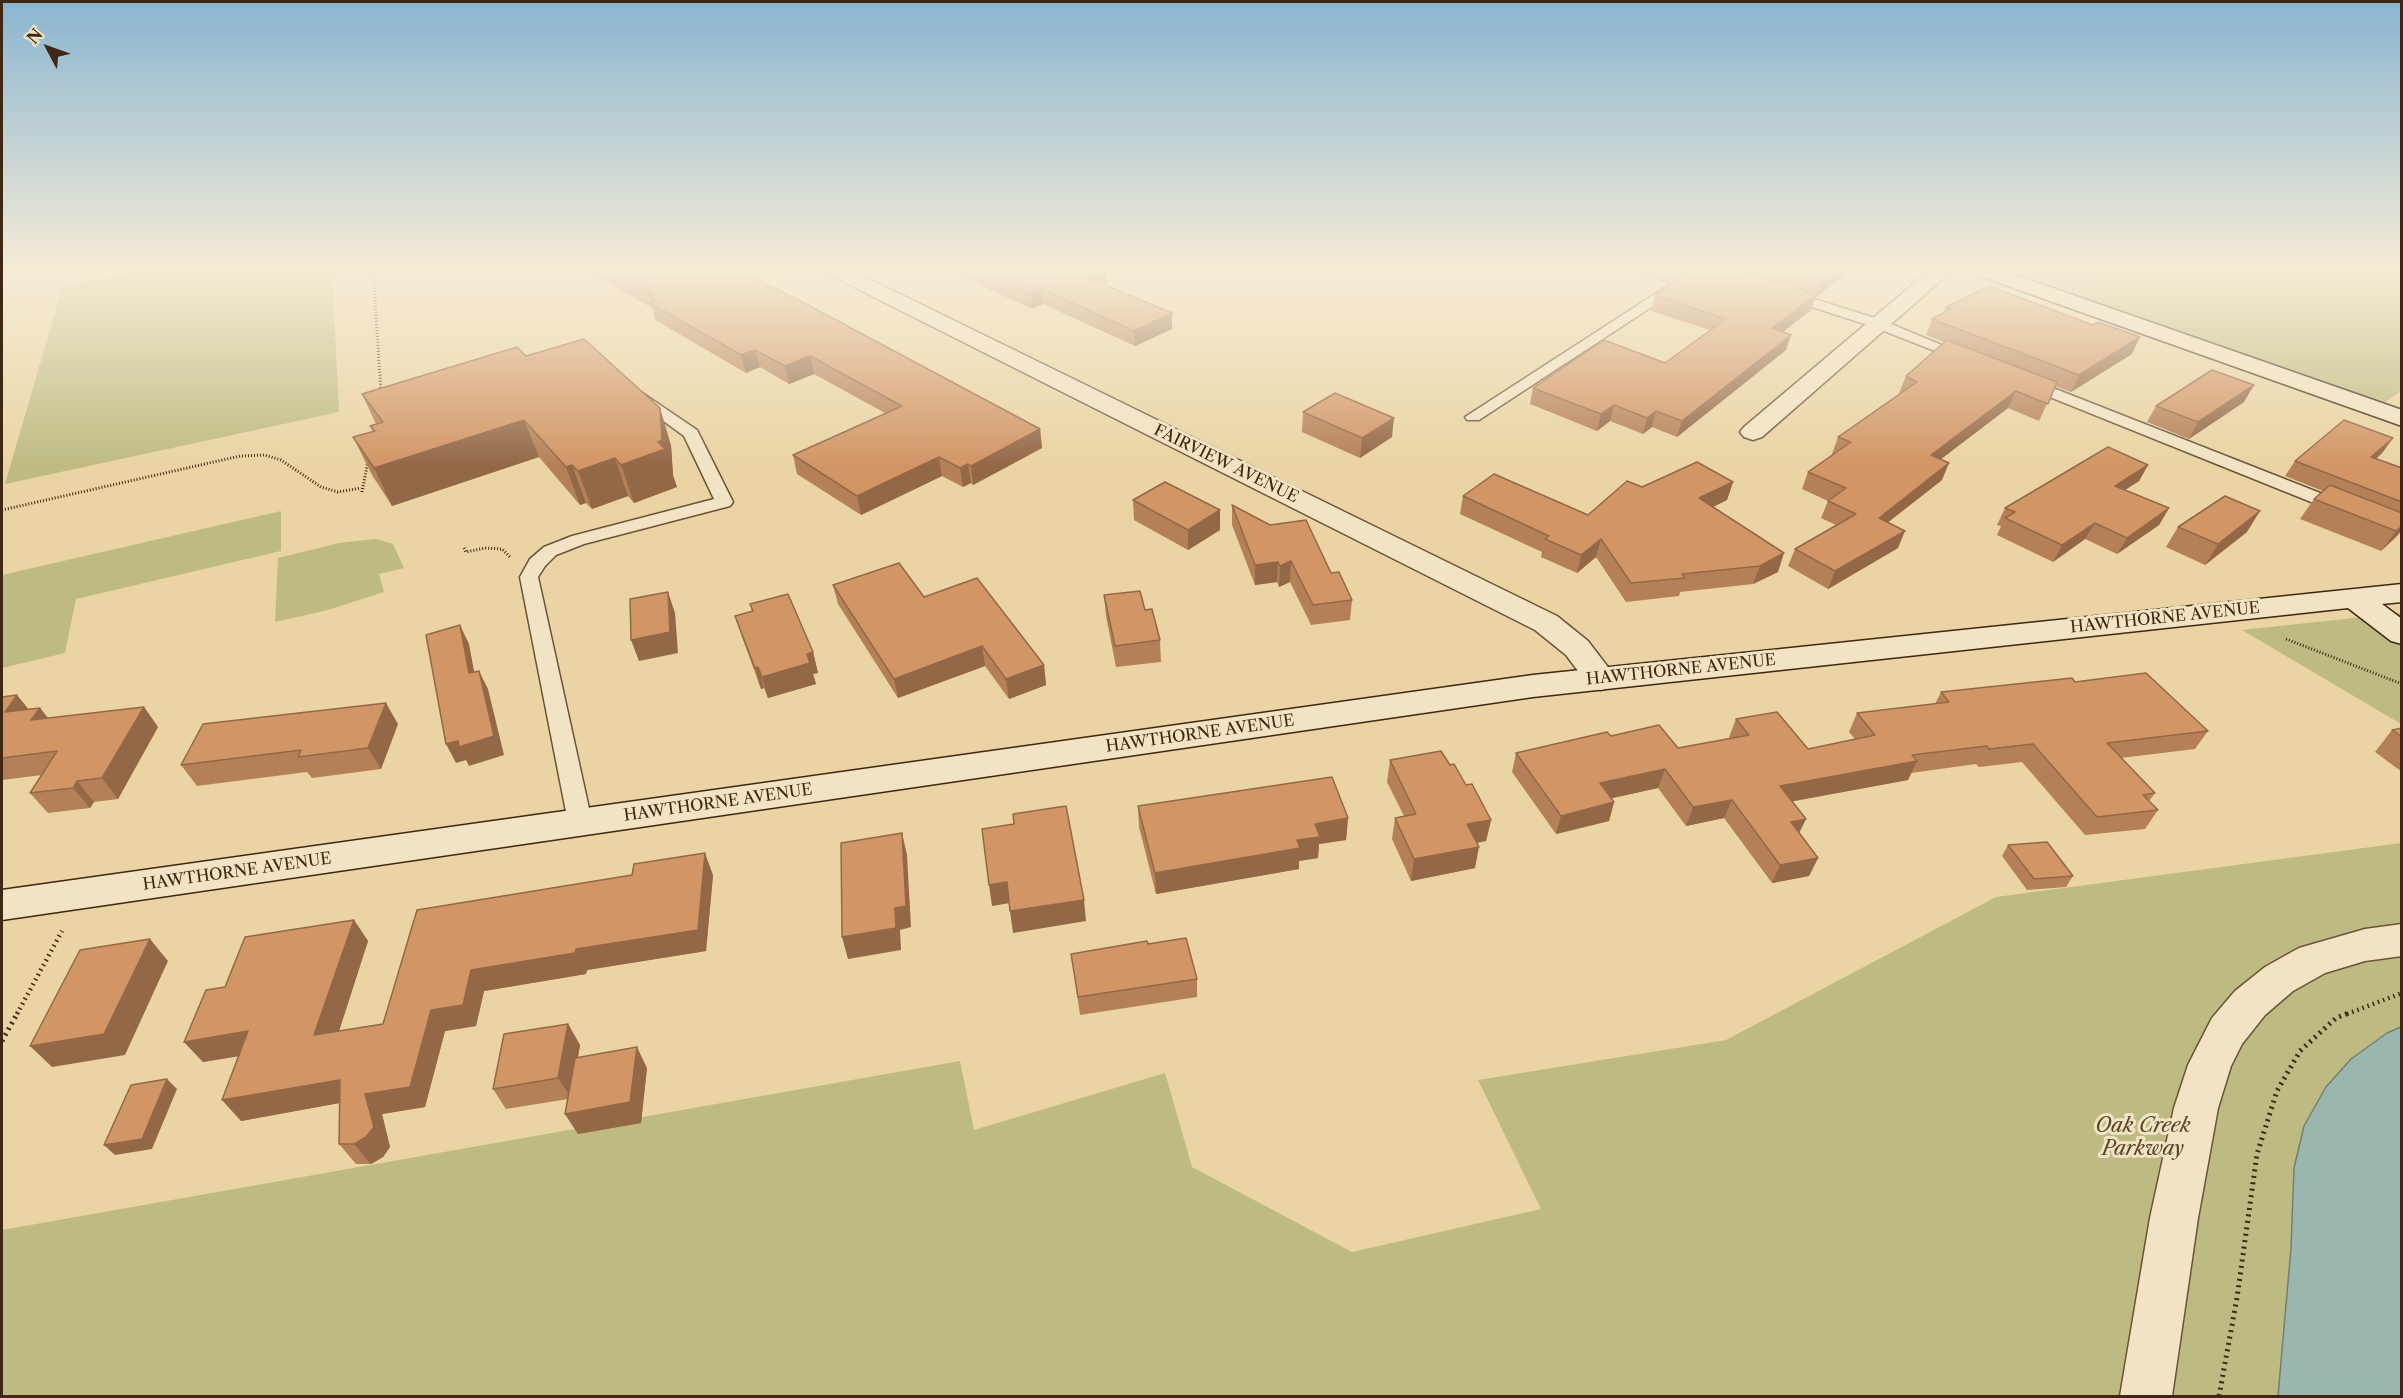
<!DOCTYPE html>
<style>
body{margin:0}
#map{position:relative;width:2403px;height:1398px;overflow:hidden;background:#ead4a4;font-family:"Libre Caslon Text",serif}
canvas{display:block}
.frame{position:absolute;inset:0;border:3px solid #3f2813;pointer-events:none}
.north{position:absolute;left:18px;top:18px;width:60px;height:60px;-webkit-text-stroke:4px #f1e3c4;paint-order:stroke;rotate:311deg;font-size:16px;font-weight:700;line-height:24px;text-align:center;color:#3f2813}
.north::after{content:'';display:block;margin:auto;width:21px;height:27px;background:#3f2813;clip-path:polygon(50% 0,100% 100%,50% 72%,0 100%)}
</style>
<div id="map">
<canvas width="2403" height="1398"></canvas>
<div class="frame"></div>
<div class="north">N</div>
</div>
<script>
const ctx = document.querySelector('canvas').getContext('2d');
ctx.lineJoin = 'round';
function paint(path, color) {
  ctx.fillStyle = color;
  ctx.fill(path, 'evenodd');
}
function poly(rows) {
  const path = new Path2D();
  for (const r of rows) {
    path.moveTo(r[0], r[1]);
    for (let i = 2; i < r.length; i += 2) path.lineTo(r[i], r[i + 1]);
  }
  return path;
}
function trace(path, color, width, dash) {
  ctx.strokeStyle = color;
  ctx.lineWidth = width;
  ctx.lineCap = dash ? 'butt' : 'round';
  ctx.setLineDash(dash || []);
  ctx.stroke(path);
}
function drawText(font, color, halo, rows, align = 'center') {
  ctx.font = font + ' "Libre Caslon Text",serif';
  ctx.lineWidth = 6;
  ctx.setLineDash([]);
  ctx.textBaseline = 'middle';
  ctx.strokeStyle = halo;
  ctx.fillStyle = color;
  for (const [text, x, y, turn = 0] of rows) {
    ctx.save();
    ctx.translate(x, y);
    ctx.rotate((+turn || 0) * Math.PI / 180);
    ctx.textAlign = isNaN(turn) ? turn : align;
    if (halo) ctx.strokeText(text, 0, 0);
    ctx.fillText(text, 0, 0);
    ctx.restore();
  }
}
paint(poly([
 [149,270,332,270,339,412,5,484,63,285],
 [2002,270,2401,270,2401,391,2384,403],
 [281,511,281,551,76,599,65,653,2,668,2,575],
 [376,539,393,544,404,568,379,574,384,592,328,610,275,622,278,558,339,543],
 [2401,613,2401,724,2242,630],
 [2401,843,2401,1396,2,1396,2,1230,960,1061,974,1130,1165,1073,1192,1167,1352,1252,1541,1209,1478,1080,1726,1040,1996,897]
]), '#bdbb82');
const water = poly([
 [2401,1027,2401,1396,2278,1396,2291,1248,2294,1168,2304,1126,2326,1087,2351,1059,2387,1033,2401,1027]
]);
paint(water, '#9ab7af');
trace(water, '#767e71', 1.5);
const lane = poly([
 [1692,270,1708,270,1479,420,1467,420,1465,417,1692,270],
 [1786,290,1884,321,1970,357,1963,361,1958,360,1874,327,1781,297,1781,291,1786,290],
 [2025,377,2348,504,2351,508,2342,513,2336,512,2020,385,2017,382,2020,379,2025,377],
 [638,390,697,430,733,502,730,506,584,544,556,555,545,566,538,577,592,822,588,828,580,831,572,828,568,822,520,577,530,559,544,547,572,536,714,499,684,436,632,398,630,395,632,392,638,390]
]);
const street = poly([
 [824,270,851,270,1557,616,1588,641,1617,679,1612,687,1601,690,1590,687,1566,655,1535,630,828,274,824,270],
 [1930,270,1953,270,1762,437,1753,440,1744,437,1740,432,1744,427,1930,270],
 [2402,924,2402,956,2365,961,2325,973,2293,991,2265,1015,2242,1044,2231,1066,2218,1108,2198,1218,2172,1396,2120,1396,2150,1218,2174,1108,2188,1065,2212,1018,2235,991,2265,967,2299,948,2365,929,2402,924]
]);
const secondary = poly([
 [1970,270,2001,270,2402,410,2402,426,1974,274,1970,270],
 [2402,584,2402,602,2382,604,2402,619,2402,644,2391,641,2348,608,1533,697,2,920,2,890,1533,675,2402,584]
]);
trace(lane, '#6a5337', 3);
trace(street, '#6a5337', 3);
trace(secondary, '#3f2813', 3);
trace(poly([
 [373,270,381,392],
 [362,492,368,461],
 [2,510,240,456,265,455,281,460,321,487,338,492,361,488],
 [464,548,466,552,485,548,502,549,510,557],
 [2286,639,2402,684]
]), '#3f2813', 3, [1, 2]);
trace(poly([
 [17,1014,62,931],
 [2347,1014,2402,993]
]), '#3f2813', 4.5, [1.5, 4]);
trace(poly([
 [2,1041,18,1012],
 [2219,1396,2237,1298,2257,1154,2277,1091,2300,1051,2336,1018,2351,1012]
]), '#3f2813', 5, [2, 4.5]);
paint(lane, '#f1e3c4');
paint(street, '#f1e3c4');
paint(secondary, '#f1e3c4');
paint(poly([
 [585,270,739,270,1040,429,1042,448,973,485,971,483,963,487,942,476,861,515,797,474,793,455,885,413,814,374,789,384,760,367,746,373,655,320,652,308],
 [947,270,1106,270,1106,283,1104,284,1172,313,1172,329,1135,346,1043,304,1032,309],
 [1622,270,1689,270,1667,283],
 [1695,270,1852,270,1815,297,1811,310,1783,332,1786,350,1677,437,1652,427,1643,434,1610,421,1597,431,1530,404,1533,388,1665,363,1710,330,1651,311,1655,295],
 [1946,307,2132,354,2071,392,2055,386,2039,421,2008,408,1941,459,1942,480,1888,522,1898,548,1828,589,1788,566,1795,549,1836,525,1821,518,1828,501,1802,489,1808,472,1833,454,1832,454,1838,437,1900,393,1899,393,1906,376,1944,342,1926,335,1932,319,1944,312],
 [526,356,671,445,673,475,677,487,634,503,628,496,592,509,586,503,580,505,539,457,392,506,372,475,353,437,373,432,370,426,376,424,362,394],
 [2244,402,2189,439,2147,422,2156,406],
 [1303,412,1392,437,1360,458,1302,432],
 [2393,438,2382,453,2376,459,2402,468,2402,530,2396,537,2381,551,2300,519,2314,499,2323,491,2285,476,2295,461],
 [2148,465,2139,481,2125,490,2169,508,2159,525,2117,554,2085,539,2053,562,1997,535,2001,526,1997,525,2005,508],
 [1733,482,1727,500,1713,507,1778,572,1753,584,1680,592,1679,596,1626,602,1596,557,1577,573,1541,557,1542,552,1460,514,1463,496,1588,515],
 [1133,500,1220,510,1220,530,1188,550,1134,520],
 [1232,505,1331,573,1352,600,1350,620,1311,625,1290,582,1279,587,1277,582,1255,585,1232,525],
 [2178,527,2247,532,2205,565,2166,547],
 [833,585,924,597,1044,665,1046,685,1009,699,985,666,898,698,838,604],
 [1104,595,1145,610,1160,640,1161,662,1116,667,1106,616],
 [750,604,813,652,818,673,813,674,816,684,768,698,764,688,761,689,742,637,735,616,752,611],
 [2075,682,2208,731,2195,749,2121,758,2155,793,2149,801,2158,810,2145,829,2085,835,2022,762,1979,767,1976,764,1911,773,1908,780,1792,801,1806,819,1799,833,1818,858,1809,876,1772,883,1724,818,1686,826,1658,788,1611,798,1614,802,1609,821,1556,834,1512,772,1516,753,1611,736,1678,748,1730,738,1729,737,1736,719,1808,749,1855,739,1849,732,1857,713,1935,704,1941,692],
 [17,695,28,709,40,708,48,718,144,707,158,727,118,799,94,802,90,808,48,813,30,793,42,775,2,780,2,697],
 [398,724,381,769,312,778,307,772,197,786,181,765],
 [2402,728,2402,772,2375,752,2392,730],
 [1390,760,1450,765,1466,785,1491,820,1486,841,1477,843,1475,868,1411,881,1392,839,1395,818,1404,816,1387,782],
 [1138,806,1348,818,1346,840,1319,844,1318,858,1299,861,1299,869,1156,894,1139,827],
 [2008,845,2073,876,2066,887,2027,890,2002,856],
 [713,875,706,951,587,970,586,974,484,991,476,1026,445,1031,425,1107,382,1114,390,1147,383,1157,371,1164,356,1164,339,1144,339,1103,241,1121,238,1056,203,1062,184,1042,225,987,354,920,368,941,339,1031,383,1024],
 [1148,944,1197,979,1197,997,1080,1015,1071,954],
 [568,1024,580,1045,578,1057,647,1068,641,1123,578,1134,565,1114,568,1099,506,1109,493,1089]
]), '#b58058');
paint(poly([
 [1102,270,1106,270,1106,283,1087,292,1086,277],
 [1671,270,1689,270,1667,283],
 [1837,270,1852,270,1816,297,1821,282],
 [1042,289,1043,304,1032,309,1031,294],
 [1808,291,1804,304,1816,295,1811,310,1767,344,1772,328],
 [1172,313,1172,329,1135,346,1134,331],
 [1791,335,1786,350,1677,437,1682,421],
 [2140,337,2132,354,2071,392,2079,375],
 [755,350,760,367,746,373,741,355],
 [810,356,814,374,789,384,785,366],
 [2254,385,2244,402,2189,439,2198,422],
 [2016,391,2008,408,1924,472,1931,455],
 [1614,405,1610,421,1597,431,1601,414],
 [660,408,671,445,673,475,677,487,634,503,621,465,658,442],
 [1656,411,1652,427,1643,434,1647,418],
 [1394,418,1392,437,1360,458,1362,438],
 [524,420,539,457,392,506,374,468],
 [1040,429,1042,448,973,485,971,466],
 [2393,438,2382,453,2361,472,2371,457],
 [939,457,942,476,861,515,857,496],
 [615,458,628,496,592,509,578,471],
 [1949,463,1942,480,1872,535,1879,518],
 [968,464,971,483,963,487,960,468],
 [572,465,586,503,580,505,566,467],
 [2148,465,2139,481,2106,502,2115,486],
 [1733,482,1727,500,1694,516,1699,498],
 [2169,508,2159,525,2117,554,2127,538],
 [1220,510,1220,530,1188,550,1188,530],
 [2260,511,2247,532,2205,565,2218,544],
 [2095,523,2085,539,2053,562,2062,545],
 [2402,526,2402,530,2396,537,2381,551,2396,531],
 [1905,531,1898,548,1828,589,1835,571],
 [1601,539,1596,557,1577,573,1581,555],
 [1784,553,1778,572,1753,584,1760,566],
 [1291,561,1290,582,1279,587,1280,566],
 [1278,562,1277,582,1255,585,1255,565],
 [668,592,675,613,678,653,639,661,631,640],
 [460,625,469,644,478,692,469,673],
 [982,646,985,666,898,698,894,679],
 [813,652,818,673,813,674,816,684,768,698,762,677,807,654],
 [1044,665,1046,685,1009,699,1006,679],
 [758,667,764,688,761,689,755,668],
 [479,671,488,689,504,755,469,766,466,760,456,763,446,744],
 [17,695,33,715,5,712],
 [386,703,398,724,381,769,368,748],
 [144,707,158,727,118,799,102,778],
 [40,708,56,728,31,720],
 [1917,761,1908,780,1773,805,1780,786],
 [1665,769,1658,788,1595,802,1600,783],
 [77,781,94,802,90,808,73,788],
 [1732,800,1724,818,1686,826,1693,807],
 [1614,802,1609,821,1556,834,1561,816],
 [1348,818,1346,840,1319,844,1318,858,1299,861,1299,869,1156,894,1155,873,1315,824],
 [1806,819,1797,837,1791,822],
 [1491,820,1486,841,1463,845,1467,824],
 [902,833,907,855,911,927,900,930,901,950,848,959,842,937],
 [1479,847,1475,868,1411,881,1414,859],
 [705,853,713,875,706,951,587,970,586,974,484,991,476,1026,445,1031,425,1107,382,1114,390,1147,383,1157,371,1164,354,1144,365,1094,431,1010,471,970,576,949],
 [1818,858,1809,876,1772,883,1780,865],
 [1007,882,1010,903,992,906,989,885],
 [1084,900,1086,921,1013,933,1010,911],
 [354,920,368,941,331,1056,314,1035],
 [150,939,168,961,125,1055,52,1067,30,1046],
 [568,1024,580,1045,571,1098,558,1078],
 [248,1031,265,1052,203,1062,184,1042],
 [637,1047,647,1068,641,1123,578,1134,565,1114],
 [167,1079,177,1089,152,1149,115,1155,104,1145],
 [340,1080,356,1100,241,1121,222,1100]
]), '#936847');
const building = poly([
 [609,270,739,270,808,305,1040,429,971,466,968,464,960,468,939,457,857,496,793,455,902,406,810,356,785,366,755,350,741,355,650,303,657,301,650,297,654,295,609,270],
 [978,270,1102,270,1086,277,1172,313,1134,331,1042,289,1031,294,978,270],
 [1695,270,1741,270,1808,291,1807,293,1816,295,1772,328,1791,335,1682,421,1656,411,1647,418,1614,405,1601,414,1533,388,1604,340,1665,363,1726,319,1655,295,1695,270],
 [1781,270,1837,270,1821,282,1781,270],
 [1989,286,2093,325,2098,322,2140,337,2079,375,1932,319,1951,309,1946,307,1989,286],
 [584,339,660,408,662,440,658,442,665,449,621,465,615,458,578,471,572,465,566,467,524,420,374,468,353,437,375,431,370,426,383,422,362,394,517,347,526,356,584,339],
 [1947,340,2057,382,2048,404,2016,391,1931,455,1949,463,1879,518,1905,531,1835,571,1795,549,1856,514,1828,501,1846,488,1808,472,1851,442,1838,437,1917,382,1906,376,1947,340],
 [2212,370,2254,385,2198,422,2156,406,2212,370],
 [1335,393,1394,418,1362,438,1303,412,1335,393],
 [2344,420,2393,438,2371,457,2402,468,2402,502,2295,461,2344,420],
 [2108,447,2148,465,2115,486,2169,508,2127,538,2095,523,2062,545,2005,518,2015,512,2005,508,2108,447],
 [1697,462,1733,482,1699,498,1784,553,1760,566,1682,574,1685,578,1631,583,1601,539,1581,555,1545,539,1549,536,1463,496,1494,474,1588,515,1627,481,1642,487,1697,462],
 [1165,482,1220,510,1188,530,1133,500,1165,482],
 [2330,485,2402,513,2402,526,2396,531,2314,499,2330,485],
 [2225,496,2260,511,2218,544,2178,527,2225,496],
 [1232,505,1270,525,1306,520,1331,573,1339,572,1352,600,1313,605,1291,561,1280,566,1278,562,1255,565,1232,505],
 [899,563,924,597,977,578,1044,665,1006,679,982,646,894,679,833,585,899,563],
 [1140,591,1145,610,1152,609,1160,640,1115,646,1104,595,1140,591],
 [668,592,670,632,631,640,630,599,668,592],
 [788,594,813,652,807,654,810,663,762,677,758,667,755,668,735,616,753,611,750,604,788,594],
 [460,625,469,673,479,671,494,736,459,747,458,741,446,744,426,635,460,625],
 [2146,673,2208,731,2107,743,2155,793,2143,795,2158,810,2097,817,2033,744,1989,749,1987,746,1912,755,1917,761,1780,786,1806,819,1791,822,1818,858,1780,865,1732,800,1693,807,1665,769,1600,783,1614,802,1561,816,1516,753,1607,732,1611,736,1659,725,1678,748,1749,735,1736,719,1777,712,1808,749,1875,735,1857,713,1949,702,1941,692,2072,678,2075,682,2146,673],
 [17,695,5,712,40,708,31,720,144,707,102,778,77,781,73,788,30,793,57,751,2,758,2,697,17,695],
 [386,703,368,748,298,757,301,750,181,765,203,724,386,703],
 [2402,728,2402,737,2392,730,2402,728],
 [1441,751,1450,765,1454,764,1466,785,1472,784,1491,820,1467,824,1479,847,1414,859,1395,818,1416,814,1390,760,1441,751],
 [1332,777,1348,818,1315,824,1320,837,1297,840,1300,848,1155,873,1138,806,1332,777],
 [1066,806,1084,900,1010,911,1007,882,989,885,982,829,1014,824,1013,814,1066,806],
 [902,833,906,906,895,908,896,928,842,937,841,843,902,833],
 [2047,842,2073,876,2034,879,2008,845,2047,842],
 [705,853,698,930,576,949,575,953,471,970,463,1005,431,1010,410,1087,365,1094,374,1127,366,1137,354,1144,339,1144,340,1080,222,1100,248,1031,184,1042,206,990,225,987,245,937,354,920,314,1035,383,1024,417,910,632,875,634,864,705,853],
 [1186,938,1197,979,1078,997,1071,954,1147,941,1148,944,1186,938],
 [150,939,104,1034,30,1046,80,950,150,939],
 [568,1024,558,1078,493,1089,504,1034,568,1024],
 [637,1047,630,1102,565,1114,575,1058,637,1047],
 [167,1079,142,1139,104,1145,131,1085,167,1079]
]);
paint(building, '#d29566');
trace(building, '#936847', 1.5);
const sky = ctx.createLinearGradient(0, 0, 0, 466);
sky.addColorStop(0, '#89b5d1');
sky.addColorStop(0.58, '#f6ecd6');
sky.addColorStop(1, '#f6ecd600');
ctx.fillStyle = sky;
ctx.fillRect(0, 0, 2403, 466);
drawText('16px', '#3f2813', '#f1e3c4', [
 ["FAIRVIEW AVENUE",1226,464,26],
 ["HAWTHORNE AVENUE",2165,618,-6],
 ["HAWTHORNE AVENUE",1681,670,-6],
 ["HAWTHORNE AVENUE",1200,734,-8],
 ["HAWTHORNE AVENUE",718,803,-8],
 ["HAWTHORNE AVENUE",237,872,-8]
]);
drawText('italic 20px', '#584529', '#f1e3c4', [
 ["Oak Creek",2143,1126],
 ["Parkway",2143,1149]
]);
</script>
